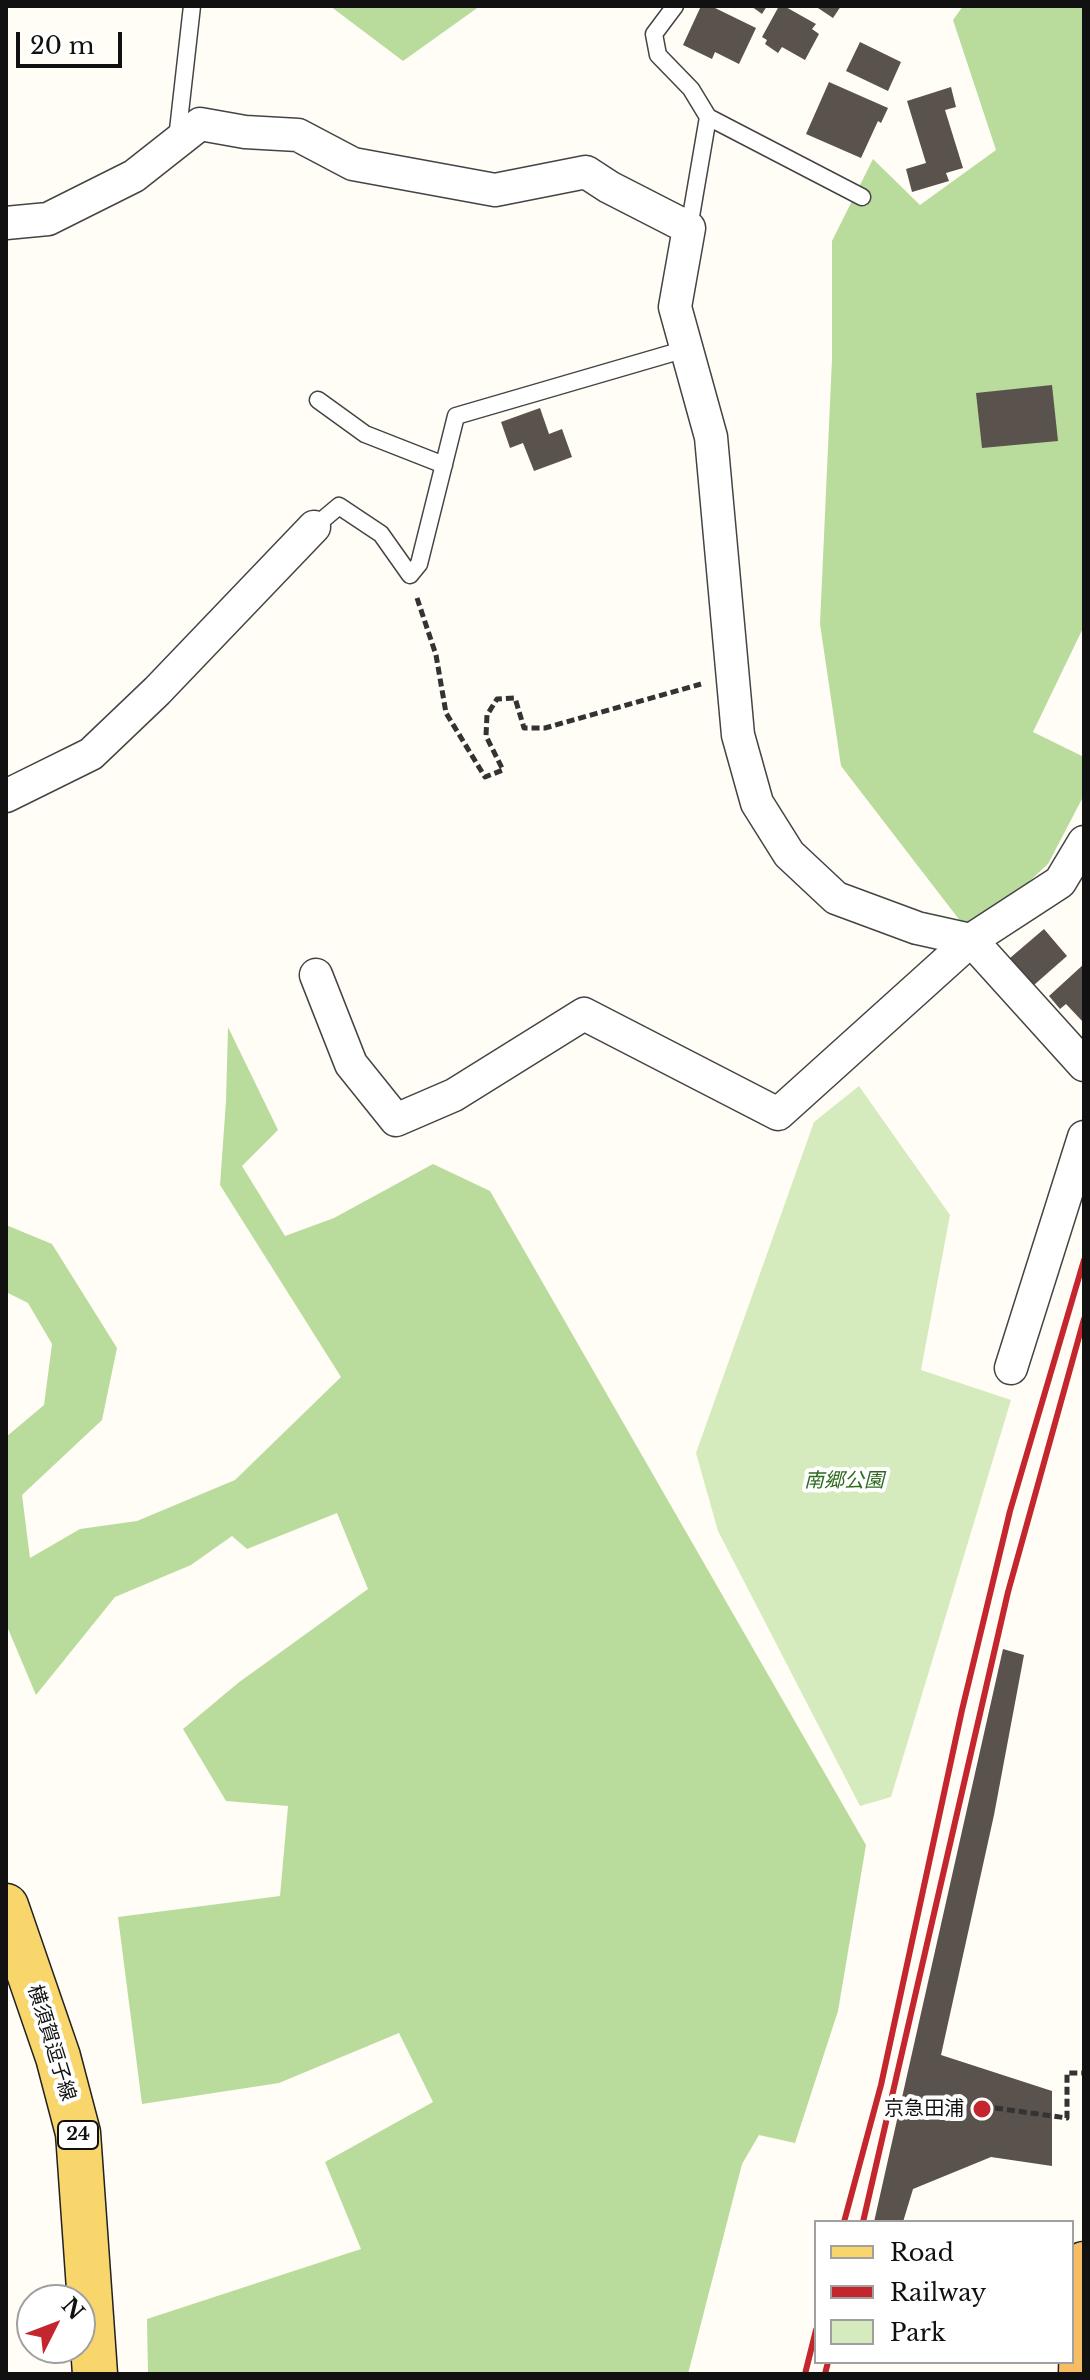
<!DOCTYPE html>
<meta charset="utf-8">
<style>
body{margin:0}
#map{position:relative;width:1090px;height:2380px;overflow:hidden;background:#fffdf5;font-family:"Libre Baskerville",serif}
canvas{display:block}
.frame{position:absolute;inset:0;border:8px solid #111;pointer-events:none}
.legend{position:absolute;left:814px;top:2220px;width:260px;height:144px;box-sizing:border-box;background:#fff;border:2px solid #a0a0a0;margin:0;padding:10px 14px;list-style:none;font-size:24px;color:#111}
.legend li{display:flex;align-items:center;gap:16px;height:40px}
.legend b{width:40px;border:2px solid #a0a0a0}
.north{position:absolute;left:16px;top:2284px;width:80px;height:80px;box-sizing:border-box;background:#fff;border:2px solid #a0a0a0;border-radius:50%;rotate:48deg;font-size:22px;font-weight:700;line-height:32px;text-align:center;color:#111}
.north::after{content:'';display:block;margin:auto;width:28px;height:36px;background:#c4262e;clip-path:polygon(50% 0,100% 100%,50% 72%,0 100%)}
.scale{position:absolute;left:16px;top:32px;width:106px;height:36px;box-sizing:border-box;border:4px solid #111;border-top:0;padding-left:10px;font-size:24px;line-height:28px;white-space:nowrap;color:#111;-webkit-text-stroke:6px #fff;paint-order:stroke}
</style>
<div id="map">
<canvas width="1090" height="2380"></canvas>
<div class="frame"></div>
<ul class="legend">
<li><b style="height:10px;background:#f9d66b"></b>Road</li>
<li><b style="height:10px;background:#c4262e"></b>Railway</li>
<li><b style="height:22px;background:#d5ebbd"></b>Park</li>
</ul>
<div class="north">N</div>
<div class="scale">20 m</div>
</div>
<script>
const ctx = document.querySelector('canvas').getContext('2d');
ctx.lineJoin = 'round';
function paint(path, color) {
  ctx.fillStyle = color;
  ctx.fill(path, 'evenodd');
}
function poly(rows) {
  const path = new Path2D();
  for (const r of rows) {
    path.moveTo(r[0], r[1]);
    for (let i = 2; i < r.length; i += 2) path.lineTo(r[i], r[i + 1]);
  }
  return path;
}
function trace(path, color, width, dash) {
  ctx.strokeStyle = color;
  ctx.lineWidth = width;
  ctx.lineCap = dash ? 'butt' : 'round';
  ctx.setLineDash(dash || []);
  ctx.stroke(path);
}
function drawText(font, color, halo, rows, align = 'center') {
  ctx.font = font + ' "Libre Baskerville","Noto Sans JP",serif';
  ctx.lineWidth = 8;
  ctx.setLineDash([]);
  ctx.textBaseline = 'middle';
  ctx.strokeStyle = halo;
  ctx.fillStyle = color;
  for (const [text, x, y, turn = 0] of rows) {
    ctx.save();
    ctx.translate(x, y);
    ctx.rotate((+turn || 0) * Math.PI / 180);
    ctx.textAlign = isNaN(turn) ? turn : align;
    if (halo) ctx.strokeText(text, 0, 0);
    ctx.fillText(text, 0, 0);
    ctx.restore();
  }
}
paint(poly([
 [859,1086,950,1215,921,1370,1011,1400,891,1797,860,1806,718,1531,696,1453,814,1122]
]), '#d5ebbd');
paint(poly([
 [330,6,480,6,403,61],
 [963,6,1084,6,1084,626,1033,732,1084,757,1084,795,1048,864,971,935,841,766,820,624,832,359,832,241,873,159,920,205,996,150,953,20],
 [228,1027,278,1130,242,1166,285,1236,334,1218,433,1164,490,1191,866,1845,838,2011,795,2143,759,2135,742,2164,688,2374,148,2374,147,2319,361,2249,325,2162,433,2102,399,2033,279,2083,142,2104,118,1917,280,1896,288,1806,226,1801,183,1729,238,1683,368,1589,337,1513,247,1549,232,1536,191,1565,115,1597,36,1695,6,1624,6,1437,44,1405,52,1344,28,1303,6,1292,6,1225,52,1244,117,1348,102,1420,22,1495,30,1558,80,1529,137,1521,235,1480,341,1377,220,1185,226,1101]
]), '#b9dc9c');
paint(poly([
 [701,6,711,6,756,28,739,64,715,52,712,59,683,45],
 [751,6,767,6,762,14],
 [779,6,784,6,816,24,812,29,819,34,805,60,782,47,778,53,765,44,767,40,762,37],
 [815,6,841,6,833,18],
 [860,42,901,62,888,91,846,71],
 [829,82,888,108,881,123,878,121,861,158,806,134],
 [951,87,956,107,945,110,963,168,946,173,949,181,912,192,906,169,926,163,907,101],
 [1052,385,1058,441,982,448,976,393],
 [540,408,549,434,562,429,572,457,534,471,523,443,510,448,501,422],
 [1044,929,1067,956,1034,985,1010,958],
 [1084,964,1084,1023,1066,1004,1060,1009,1049,996],
 [1003,1649,1024,1655,994,1815,941,2055,1052,2091,1052,2166,991,2157,913,2189,903,2222,874,2222]
]), '#5a524d');
const service = poly([
 [675,6,654,34,658,55,691,89,708,117,689,228],
 [708,117,862,197],
 [177,139,192,6],
 [318,400,365,434,444,465],
 [314,527,339,506,381,534,410,575,419,564,456,416,686,349]
]);
const minor = poly([
 [6,223,48,219,134,176,200,124,245,132,298,135,353,164,495,190,586,172,609,187,689,228,675,307,711,437,738,735,757,803,789,854,836,898,917,928,971,940,1084,1065],
 [6,796,91,754,157,691,314,527],
 [316,975,351,1064,396,1120,454,1095,584,1014,778,1114,971,940,1060,882,1084,842],
 [1011,1368,1084,1137]
]);
const primary = poly([
 [6,1906,58,2057,78,2133,95,2374]
]);
const trunk = poly([
 [1081,2374,1084,2264]
]);
trace(service, '#444', 19);
trace(minor, '#444', 35);
trace(primary, '#222', 47);
trace(trunk, '#222', 47);
trace(poly([
 [417,598,436,655,446,713,485,777,503,770,486,736,487,715,497,699,515,698,524,728,545,728,701,684],
 [995,2108,1067,2118,1067,2073,1084,2073]
]), '#333', 5, [8, 4]);
trace(service, '#fff', 16);
trace(minor, '#fff', 32);
trace(primary, '#f9d66b', 44);
trace(trunk, '#f7bc64', 44);
trace(poly([
 [844,2222,881,2085,962,1710,1010,1511,1084,1260],
 [863,2222,1008,1592,1084,1319],
 [805,2374,816,2330],
 [825,2374,828,2362]
]), '#c4262e', 6);
for (const [x, y, r, color] of [
 [982,2109,10,"#c4262e"]
]) {
  const dot = new Path2D();
  dot.arc(x, y, r, 0, 2 * Math.PI);
  ctx.fillStyle = color;
  ctx.fill(dot);
  trace(dot, '#fff', 3);
}
for (const [x, y, w] of [
 [78,2135,40]
]) {
  const box = new Path2D();
  box.roundRect(x - w / 2, y - 14, w, 28, 6);
  ctx.fillStyle = '#fff';
  ctx.fill(box);
  trace(box, '#111', 2);
}
drawText('bold 18px', '#111', null, [
 ["24",78,2135]
]);
drawText('italic 20px', '#2f6b1f', '#fff', [
 ["南郷公園",844,1481]
]);
drawText('20px', '#111', '#fff', [
 ["横須賀逗子線",51,2043,73]
]);
drawText('20px', '#111', '#fff', [
 ["京急田浦",964,2109]
], 'right');
</script>
